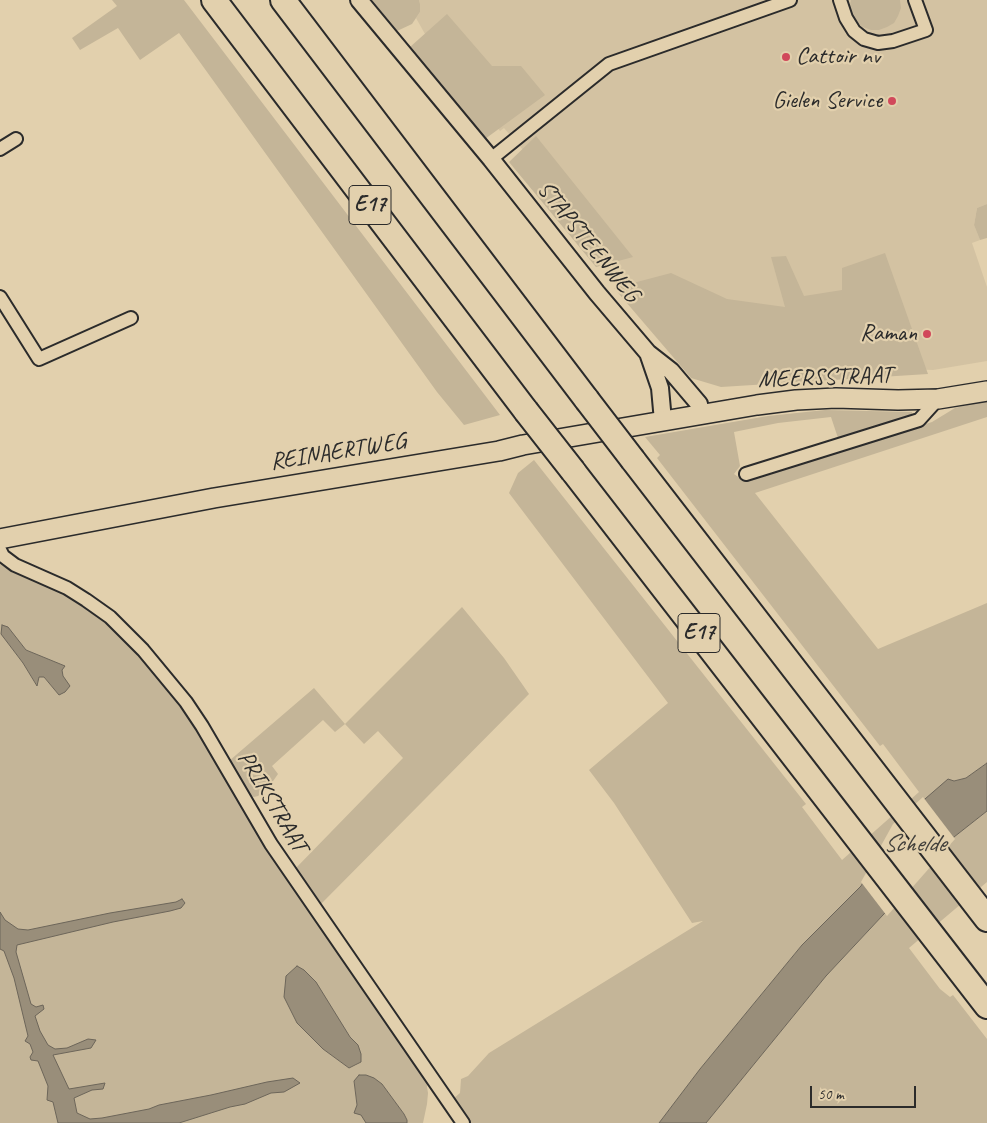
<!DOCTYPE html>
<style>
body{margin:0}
#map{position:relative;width:987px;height:1123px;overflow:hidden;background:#e2d0ad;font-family:Caveat,sans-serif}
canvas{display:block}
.scale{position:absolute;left:810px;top:1086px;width:106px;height:22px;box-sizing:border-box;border:2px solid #2b2b2b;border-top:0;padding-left:6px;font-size:15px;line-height:18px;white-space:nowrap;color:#2b2b2b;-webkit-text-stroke:4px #e2d0ad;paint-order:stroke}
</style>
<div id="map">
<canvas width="987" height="1123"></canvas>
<div class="scale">50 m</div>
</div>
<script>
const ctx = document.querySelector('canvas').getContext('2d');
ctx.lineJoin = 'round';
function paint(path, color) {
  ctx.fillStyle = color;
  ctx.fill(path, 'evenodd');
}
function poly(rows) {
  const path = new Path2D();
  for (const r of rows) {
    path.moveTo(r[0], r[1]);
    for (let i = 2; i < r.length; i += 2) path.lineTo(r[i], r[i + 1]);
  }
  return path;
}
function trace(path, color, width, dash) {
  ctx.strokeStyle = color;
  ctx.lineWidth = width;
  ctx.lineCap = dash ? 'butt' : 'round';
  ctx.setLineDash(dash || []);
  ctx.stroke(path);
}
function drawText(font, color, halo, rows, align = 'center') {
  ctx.font = font + ' Caveat,sans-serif';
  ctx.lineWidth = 4.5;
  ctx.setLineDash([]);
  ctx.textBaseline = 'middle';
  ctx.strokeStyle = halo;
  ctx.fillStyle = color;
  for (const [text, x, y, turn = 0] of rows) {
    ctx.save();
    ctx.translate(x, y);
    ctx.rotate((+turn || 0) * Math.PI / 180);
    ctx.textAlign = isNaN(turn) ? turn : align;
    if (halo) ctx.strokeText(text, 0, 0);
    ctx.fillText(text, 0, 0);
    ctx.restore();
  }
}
paint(poly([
 [419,0,987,0,987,204,977,208,974,225,980,240,972,243,987,287,987,361,933,370,833,366,685,356,547,188,523,150,504,128,500,131,434,50,416,18,420,12,420,4]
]), '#d3c2a2');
paint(poly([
 [112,0,184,0,500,415,464,425,437,392,179,33,140,60,118,28,80,50,72,38,117,6],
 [372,0,419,0,420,4,420,12,412,24,397,31],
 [851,0,900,0,901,8,898,16,894,23,887,27,879,30,871,30,863,27,857,22,852,15,850,6],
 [447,14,492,66,521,66,545,95,485,139,410,47],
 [536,136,633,257,596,267,509,162],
 [987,204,987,238,980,240,974,225,977,208],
 [885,253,928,374,721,387,691,378,614,288,671,273,727,299,785,307,771,257,786,256,804,296,842,290,842,268],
 [987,400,987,417,755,493,878,649,987,603,987,763,966,778,954,781,895,825,861,886,802,945,700,1069,659,1123,470,1123,453,1099,460,1093,461,1079,468,1076,489,1053,703,921,692,923,614,803,589,770,668,703,509,493,518,473,534,460,806,804,802,807,842,860,919,792,883,744,880,746,657,458,660,455,645,437,768,416,825,410,912,412,912,416,838,438,831,417,778,423,734,432,740,466,734,474,744,481,932,422,955,408],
 [0,564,8,569,42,582,67,595,88,608,115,630,147,665,178,702,209,749,294,870,403,758,378,731,364,744,345,724,335,732,323,720,272,766,278,774,271,784,258,796,254,797,249,795,229,761,314,688,345,724,462,607,504,658,529,694,321,904,403,1029,430,1069,427,1087,428,1093,427,1104,423,1123,407,1123,407,1120,404,1114,382,1084,354,1081,357,1106,366,1123,0,1123],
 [8,628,26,650,64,666,61,670,63,676,59,695,44,677,39,677,36,685,23,663,4,638],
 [297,966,350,1037,358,1045,361,1062,356,1065,349,1068,323,1049,315,1040,286,976],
 [987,811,987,882,909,948,940,989,950,997,953,995,987,1039,987,1123,706,1123,826,976,883,915,954,837]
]), '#c4b598');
const water = poly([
 [2,625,8,627,26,650,65,666,62,670,63,676,70,686,65,692,59,695,44,677,39,677,37,686,23,663,1,634,2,625],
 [987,763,987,811,954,837,883,915,826,976,706,1123,659,1123,700,1069,802,945,861,886,895,825,948,779,954,781,966,778,987,763],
 [182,899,185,903,181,908,170,911,113,922,17,945,16,952,31,1004,36,1007,43,1005,44,1009,35,1016,40,1031,48,1045,55,1049,67,1048,88,1039,96,1040,91,1048,53,1055,69,1089,105,1083,103,1089,92,1090,74,1098,77,1113,90,1119,102,1118,149,1109,159,1105,211,1095,267,1082,293,1078,300,1083,284,1092,271,1093,245,1104,230,1107,179,1123,58,1123,53,1102,47,1100,48,1086,38,1061,31,1060,30,1057,33,1052,30,1044,25,1041,28,1036,14,978,4,951,0,949,0,912,5,920,18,929,28,930,110,913,176,902,182,899],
 [297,966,304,970,316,982,350,1037,358,1045,361,1054,361,1062,349,1068,323,1049,297,1023,284,997,286,976,297,966],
 [359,1075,366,1075,374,1078,382,1084,404,1114,407,1120,407,1123,366,1123,361,1115,354,1113,357,1105,354,1081,359,1075]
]);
paint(water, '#998e7a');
trace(water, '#6d665a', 1);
paint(poly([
 [923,797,955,839,887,916,861,882,893,824]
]), '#e2d0ad');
const minor = poly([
 [840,0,846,18,854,31,864,39,878,43,893,41,926,30,915,0],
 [0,149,16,139],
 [491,159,609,64,790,0],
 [0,297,39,359,131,318],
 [746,474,919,420,938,399],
 [0,550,3,556,15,565,67,588,86,600,110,617,143,650,186,702,202,726,271,844,463,1123]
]);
const tertiary = poly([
 [359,0,491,159,597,293,648,353,671,371,699,404,701,414],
 [648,353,660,388,663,421]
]);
const secondary = poly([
 [0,539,214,498,499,451,523,445,757,405,796,400,836,398,898,400,938,399,987,391]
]);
const motorway = poly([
 [214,0,526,411],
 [283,0,587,400],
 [633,460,987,919],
 [573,471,987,1006]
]);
trace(minor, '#2b2b2b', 16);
trace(tertiary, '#2b2b2b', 20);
trace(secondary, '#2b2b2b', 22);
trace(motorway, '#2b2b2b', 28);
trace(minor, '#e2d0ad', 12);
trace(tertiary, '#e2d0ad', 16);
trace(secondary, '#e2d0ad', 19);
trace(motorway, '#e2d0ad', 24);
const motorwayBridge = poly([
 [587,400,633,460],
 [526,411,573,471]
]);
trace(motorwayBridge, '#2b2b2b', 28, []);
trace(motorwayBridge, '#e2d0ad', 24);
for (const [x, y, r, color] of [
 [786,57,5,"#d1495b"],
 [892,101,5,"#d1495b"],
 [927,334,5,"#d1495b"]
]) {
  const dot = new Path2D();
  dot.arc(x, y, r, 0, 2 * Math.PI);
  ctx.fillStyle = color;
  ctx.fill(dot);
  trace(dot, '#e2d0ad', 2);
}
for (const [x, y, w] of [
 [370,205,42],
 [699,633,42]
]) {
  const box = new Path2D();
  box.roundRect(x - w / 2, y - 19.5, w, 39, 4);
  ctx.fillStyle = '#e2d0ad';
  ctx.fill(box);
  trace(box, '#2b2b2b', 1);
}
drawText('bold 22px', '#2b2b2b', null, [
 ["E17",370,205],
 ["E17",699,633]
]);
drawText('24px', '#2b2b2b', '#e2d0ad', [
 ["Cattoir nv",796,57,"left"],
 ["Gielen Service",882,101],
 ["Raman",917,334]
], 'right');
drawText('24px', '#2b2b2b', '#e2d0ad', [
 ["STAPSTEENWEG",588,242,51],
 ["MEERSSTRAAT",825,378,-2],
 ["REINAERTWEG",338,452,-9],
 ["PRIKSTRAAT",272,802,59]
]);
drawText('italic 25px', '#413f3b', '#e2d0ad', [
 ["Schelde",914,844]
]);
</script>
